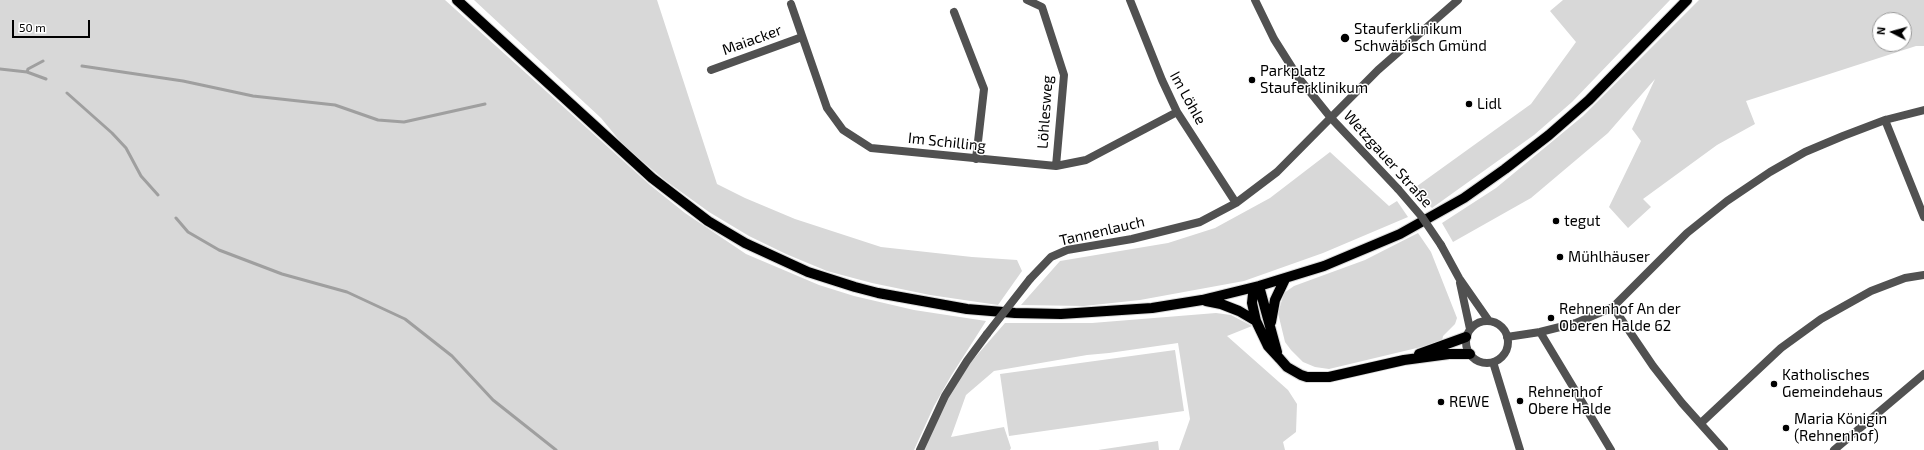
<!DOCTYPE html>
<meta charset="utf-8">
<style>
body{margin:0}
#map{position:relative;width:1924px;height:450px;overflow:hidden;background:#fff;font-family:"Exo 2",sans-serif}
canvas{display:block}
.north{position:absolute;left:1872px;top:12px;width:40px;height:40px;box-sizing:border-box;background:#fff;border:1px solid #999;border-radius:50%;rotate:276deg;font-size:11px;font-weight:700;line-height:16px;text-align:center;color:#000}
.north::after{content:'';display:block;margin:auto;width:14px;height:18px;background:#000;clip-path:polygon(50% 0,100% 100%,50% 72%,0 100%)}
.scale{position:absolute;left:12px;top:20px;width:78px;height:18px;box-sizing:border-box;border:2px solid #000;border-top:0;padding-left:5px;font-size:12px;line-height:14px;white-space:nowrap;color:#000;-webkit-text-stroke:3px #fff;paint-order:stroke}
</style>
<div id="map">
<canvas width="1924" height="450"></canvas>
<div class="north">N</div>
<div class="scale">50 m</div>
</div>
<script>
const ctx = document.querySelector('canvas').getContext('2d');
ctx.lineJoin = 'round';
function paint(path, color) {
  ctx.fillStyle = color;
  ctx.fill(path, 'evenodd');
}
function poly(rows) {
  const path = new Path2D();
  for (const r of rows) {
    if (r.length === 3) {
      path.moveTo(r[0] + r[2], r[1]);
      path.arc(r[0], r[1], r[2], 0, 2 * Math.PI);
      continue;
    }
    path.moveTo(r[0], r[1]);
    for (let i = 2; i < r.length; i += 2) path.lineTo(r[i], r[i + 1]);
  }
  return path;
}
function trace(path, color, width, dash) {
  ctx.strokeStyle = color;
  ctx.lineWidth = width;
  ctx.lineCap = dash ? 'butt' : 'round';
  ctx.setLineDash(dash || []);
  ctx.stroke(path);
}
function drawText(font, color, halo, rows, align = 'center') {
  ctx.font = font + ' "Exo 2",sans-serif';
  ctx.lineWidth = 3;
  ctx.setLineDash([]);
  ctx.textBaseline = 'middle';
  ctx.strokeStyle = halo;
  ctx.fillStyle = color;
  for (const [text, x, y, turn = 0] of rows) {
    ctx.save();
    ctx.translate(x, y);
    ctx.rotate((+turn || 0) * Math.PI / 180);
    ctx.textAlign = isNaN(turn) ? turn : align;
    if (halo) ctx.strokeText(text, 0, 0);
    ctx.fillText(text, 0, 0);
    ctx.restore();
  }
}
paint(poly([
 [0,0,445,0,650,185,685,213,746,254,819,285,854,296,914,310,986,321,951,376,934,406,914,450,0,450],
 [474,0,657,0,717,184,745,198,795,219,881,247,972,257,1017,260,1022,271,998,305,930,295,872,283,827,271,786,254,749,236,709,212,666,181,624,146,601,118],
 [1563,0,1670,0,1572,102,1534,135,1432,208,1413,189,1531,104,1576,42,1550,11],
 [1699,0,1924,0,1924,46,1916,46,1746,101,1755,124,1717,145,1643,199,1651,207,1628,228,1609,207,1641,141,1632,129,1655,79,1608,133,1531,198,1453,242,1442,223,1496,188,1583,116],
 [1880,20,1904,20,1904,44,1880,44],
 [1330,152,1389,206,1397,201,1408,217,1323,253,1244,281,1140,300,1084,306,1021,305,1060,261,1168,243,1215,228,1270,198],
 [1418,233,1431,252,1457,318,1455,324,1443,336,1442,342,1329,369,1315,367,1303,362,1291,350,1285,342,1278,313,1284,293,1294,286,1365,260],
 [1216,313,1231,315,1252,326,1227,336,1288,390,1297,404,1296,432,1283,442,1285,450,1179,450,1190,419,1178,343,1109,353,1087,355,994,371,966,395,951,437,1004,427,1011,448,1010,450,923,450,950,393,971,362,1005,323,1092,323],
 [1175,350,1184,411,1009,436,1000,374],
 [1158,441,1159,450,1098,450]
]), '#d8d8d8');
trace(poly([
 [82,66,183,81,253,96,335,105,378,120,404,122,485,104],
 [0,69,27,72,46,79],
 [27,72,28,69,43,61],
 [67,93,112,133,126,148,141,176,158,195],
 [176,218,188,232,219,250,282,274,347,292,405,319,452,356,493,400,556,450]
]), '#9f9f9f', 3);
const primary = poly([
 [457,0,652,178,708,221,745,243,808,272,855,287,878,293,967,309,1015,313,1061,314,1152,308,1202,300,1259,286,1324,266,1400,234,1464,198,1505,169,1549,135,1589,100,1687,0],
 [1259,286,1253,294,1252,303,1256,321,1268,346,1280,359,1287,367,1301,375,1307,377,1329,377,1404,360,1449,354,1470,354],
 [1259,286,1277,352],
 [1206,301,1221,304,1239,311,1256,321],
 [1271,322,1275,300,1285,279],
 [1419,354,1466,337]
]);
trace(primary, '#dbdbdb', 12);
trace(poly([
 [1027,0,1042,7,1064,75,1056,166],
 [1130,0,1162,80,1177,112,1236,203],
 [791,4,827,108,843,130,871,148,1056,166,1086,160,1177,112],
 [954,12,984,89,976,159],
 [711,70,802,37],
 [1885,120,1924,217],
 [1030,279,1051,257,1067,250,1132,239,1200,222,1236,203,1277,172,1378,70,1458,0],
 [1613,307,1653,366,1682,403,1724,450],
 [1540,332,1611,450],
 [1507,337,1540,332,1576,323,1613,307,1687,233,1727,201,1770,172,1805,152,1843,136,1885,120,1924,110],
 [1701,423,1781,348,1821,319,1871,291,1905,278,1924,275],
 [920,450,945,396,967,361,987,334],
 [1834,450,1924,374]
]), '#515151', 8);
trace(poly([
 [1255,0,1274,39,1298,77,1331,118,1398,189],
 [1441,245,1459,278,1489,321],
 [1460,283,1470,329],
 [1487,342,21],
 [1493,362,1520,450]
]), '#515151', 8);
trace(primary, '#000', 10);
trace(poly([
 [987,334,1030,279]
]), '#515151', 8);
trace(poly([
 [1398,189,1422,217,1441,245]
]), '#515151', 8);
for (const [x, y, r, color] of [
 [1345,38,5,"#000"],
 [1252,80,4,"#000"],
 [1469,104,4,"#000"],
 [1556,221,4,"#000"],
 [1560,257,4,"#000"],
 [1551,318,4,"#000"],
 [1774,384,4,"#000"],
 [1520,401,4,"#000"],
 [1441,402,4,"#000"],
 [1786,428,4,"#000"]
]) {
  const dot = new Path2D();
  dot.arc(x, y, r, 0, 2 * Math.PI);
  ctx.fillStyle = color;
  ctx.fill(dot);
  trace(dot, '#fff', 1.5);
}
drawText('15px', '#000', '#fff', [
 ["Stauferklinikum",1354,29],
 ["Schwäbisch Gmünd",1354,46],
 ["Parkplatz",1260,71],
 ["Stauferklinikum",1260,88],
 ["Lidl",1477,104],
 ["tegut",1564,221],
 ["Mühlhäuser",1568,257],
 ["Rehnenhof An der",1559,309],
 ["Oberen Halde 62",1559,326],
 ["Katholisches",1782,375],
 ["Gemeindehaus",1782,392],
 ["Rehnenhof",1528,392],
 ["Obere Halde",1528,409],
 ["REWE",1449,402],
 ["Maria Königin",1794,419],
 ["(Rehnenhof)",1794,436]
], 'left');
drawText('15px', '#000', '#fff', [
 ["Maiacker",752,40,-20],
 ["Im Löhle",1188,98,61],
 ["Löhlesweg",1045,112,-86],
 ["Im Schilling",947,142,6],
 ["Wetzgauer Straße",1388,159,48],
 ["Tannenlauch",1102,231,-13]
]);
</script>
